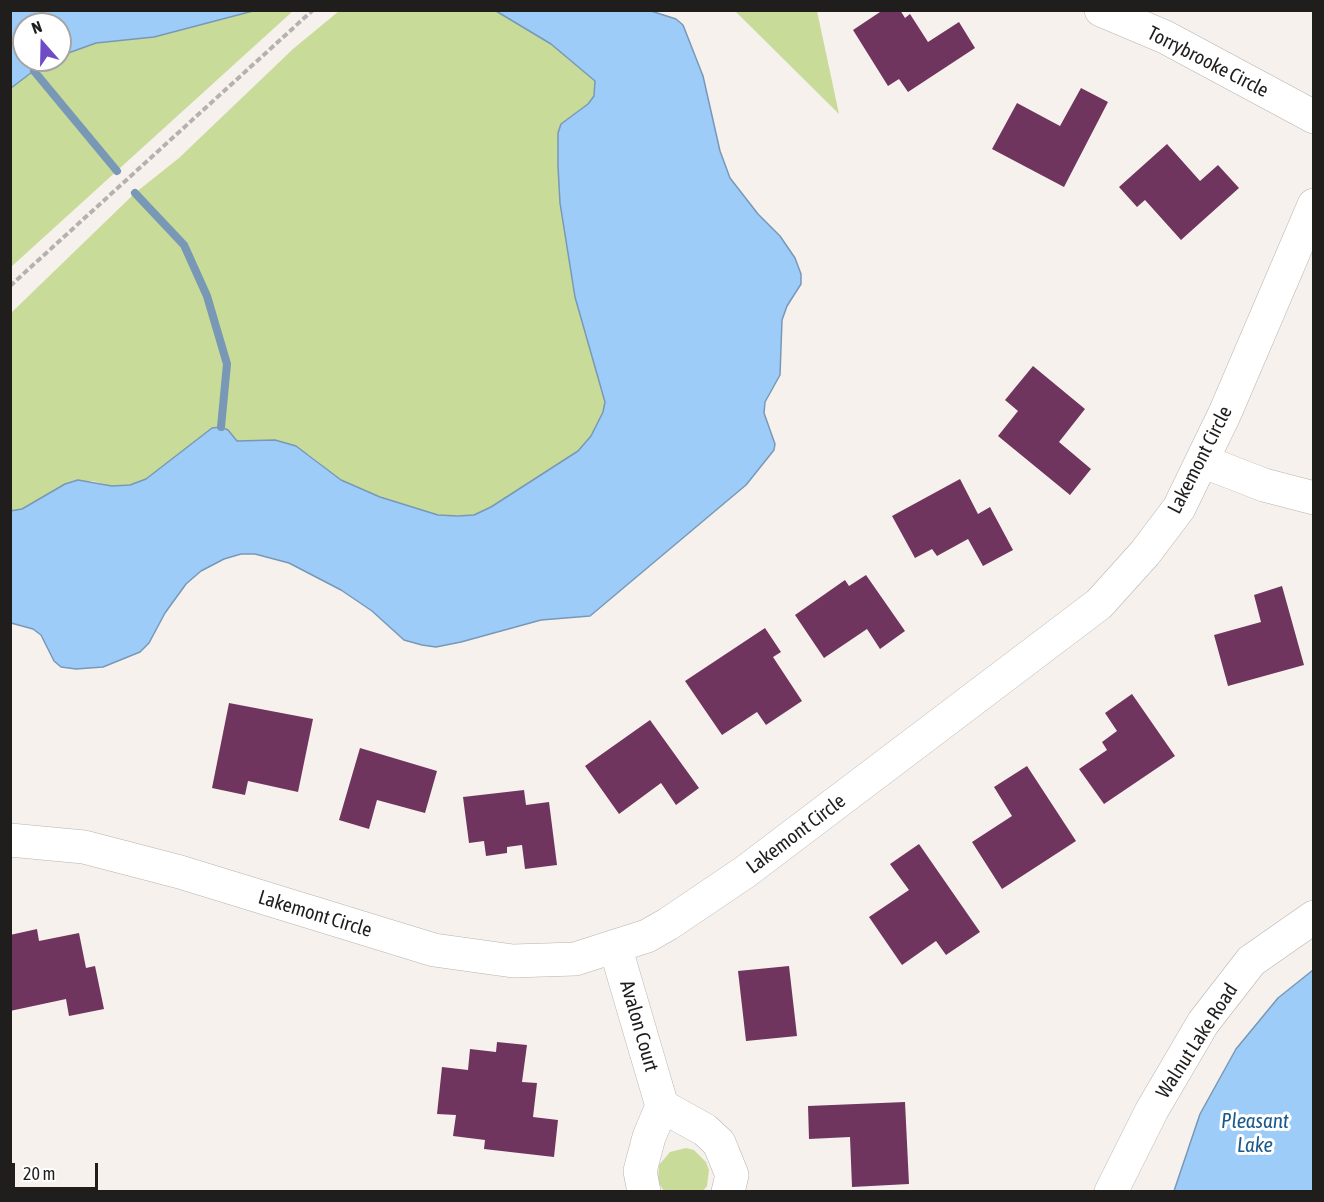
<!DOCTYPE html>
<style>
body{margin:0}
#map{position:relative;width:1324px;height:1202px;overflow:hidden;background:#f6f1ed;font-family:"Asap Condensed",sans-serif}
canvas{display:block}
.frame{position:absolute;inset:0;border:12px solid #201e1d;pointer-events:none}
.north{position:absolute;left:12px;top:12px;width:60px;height:60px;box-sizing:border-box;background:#fff;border:2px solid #a6a5a5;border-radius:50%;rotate:340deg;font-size:16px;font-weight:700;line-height:24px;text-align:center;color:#201e1d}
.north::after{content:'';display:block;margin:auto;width:21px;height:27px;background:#6e4cc5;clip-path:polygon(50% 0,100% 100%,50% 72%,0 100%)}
.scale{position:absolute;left:12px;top:1163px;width:86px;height:27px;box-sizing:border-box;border:3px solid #201e1d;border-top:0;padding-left:8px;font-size:18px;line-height:21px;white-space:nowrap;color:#201e1d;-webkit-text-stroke:4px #fff;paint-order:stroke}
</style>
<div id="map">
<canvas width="1324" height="1202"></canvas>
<div class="frame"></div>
<div class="north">N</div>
<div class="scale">20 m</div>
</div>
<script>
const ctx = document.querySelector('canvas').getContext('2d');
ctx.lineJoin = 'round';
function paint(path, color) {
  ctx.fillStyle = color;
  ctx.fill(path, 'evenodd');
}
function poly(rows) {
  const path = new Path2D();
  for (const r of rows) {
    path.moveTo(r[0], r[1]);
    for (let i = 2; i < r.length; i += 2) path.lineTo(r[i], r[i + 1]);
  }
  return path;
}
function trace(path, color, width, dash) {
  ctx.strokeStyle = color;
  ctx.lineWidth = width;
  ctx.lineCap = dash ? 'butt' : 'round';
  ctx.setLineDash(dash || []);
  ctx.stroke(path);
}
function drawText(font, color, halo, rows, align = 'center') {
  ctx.font = font + ' "Asap Condensed",sans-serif';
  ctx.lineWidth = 6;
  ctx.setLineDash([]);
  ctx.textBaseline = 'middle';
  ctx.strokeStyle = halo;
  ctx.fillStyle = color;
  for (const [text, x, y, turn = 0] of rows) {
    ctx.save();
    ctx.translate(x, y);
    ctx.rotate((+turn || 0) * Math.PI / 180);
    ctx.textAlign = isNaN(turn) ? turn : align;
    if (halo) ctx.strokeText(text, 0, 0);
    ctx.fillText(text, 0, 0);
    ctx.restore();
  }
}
paint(poly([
 [253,11,293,11,11,267,11,88,48,60,60,60,60,56,96,43,154,37],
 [339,11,496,11,551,44,595,81,594,96,588,104,561,124,558,133,558,166,560,203,575,297,605,402,603,412,591,436,578,451,491,507,474,515,438,515,380,497,341,480,308,454,237,441,228,430,221,427,212,428,146,479,130,485,112,486,93,481,65,484,22,509,11,511,11,313,135,193,179,158,293,49],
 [735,11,817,11,839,114],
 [686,1148,694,1150,706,1162,709,1170,707,1186,703,1191,664,1191,658,1182,659,1165,670,1152]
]), '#c8db99');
const water = poly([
 [11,10,253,10,253,11,154,37,96,43,60,56,60,24,24,24,24,60,48,60,11,88,11,10],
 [496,11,651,11,676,19,683,25,703,76,720,151,730,178,758,214,780,236,795,258,801,274,801,284,787,306,782,320,780,375,765,402,764,413,775,444,774,450,746,485,590,616,541,620,461,642,436,647,422,645,404,640,372,611,341,590,289,563,255,554,241,554,224,559,201,571,186,584,165,613,149,643,140,652,103,667,76,669,61,667,54,661,41,635,33,629,11,623,10,511,22,509,65,484,78,480,112,486,130,485,146,479,212,428,221,427,228,430,237,441,275,440,296,446,341,480,380,497,438,515,458,516,474,515,491,507,578,451,591,436,603,412,605,402,575,297,560,203,558,166,558,133,561,124,588,104,594,96,595,81,551,44,496,11],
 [1313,970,1313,1191,1174,1191,1200,1114,1236,1049,1278,998,1313,970]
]);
paint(water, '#9eccf8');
trace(water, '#7898b6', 1.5);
trace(poly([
 [34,71,117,171],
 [135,193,184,245,207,296,227,364,221,427]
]), '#7898b6', 8);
paint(poly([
 [883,10,900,10,905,18,910,14,928,42,959,22,975,48,908,92,899,79,888,86,853,30],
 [1081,88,1108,102,1064,187,992,149,1017,103,1060,126],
 [1167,144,1200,181,1218,165,1239,188,1181,240,1145,200,1137,207,1119,187],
 [1033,366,1085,409,1059,442,1091,469,1070,495,998,436,1018,411,1005,400],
 [960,479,978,514,990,507,1013,550,983,566,968,539,937,556,932,549,915,558,892,516],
 [866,575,905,631,880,649,867,629,824,658,795,615,845,580,849,586],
 [1282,586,1304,665,1228,686,1214,635,1261,622,1254,595],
 [765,628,781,652,773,657,802,701,766,725,757,712,722,735,685,681],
 [1132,694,1175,756,1104,804,1079,769,1107,750,1102,742,1117,731,1105,713],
 [229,703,313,719,298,792,248,781,245,795,212,788],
 [650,720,699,788,676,805,661,783,619,814,585,766],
 [360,748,437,771,425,813,377,800,369,829,339,820],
 [1027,766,1076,841,1002,889,972,842,1012,816,994,787],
 [524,790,526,805,549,802,557,865,525,869,522,845,507,847,507,853,486,856,484,841,469,843,463,797],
 [919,844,980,932,946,955,936,941,902,965,869,917,909,890,890,864],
 [37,929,39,941,79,933,86,968,95,966,104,1009,69,1016,66,999,10,1011,10,935],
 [789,966,797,1036,746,1041,738,971],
 [497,1042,527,1045,522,1082,537,1083,533,1117,558,1120,554,1157,484,1149,485,1140,453,1136,456,1115,437,1114,442,1067,468,1070,470,1049,496,1052],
 [905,1102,909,1184,852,1187,850,1137,809,1139,808,1106]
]), '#70355e');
const minor = poly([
 [1101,10,1165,37,1314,117],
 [1202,461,1264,485,1314,498],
 [10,840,84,847,180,872,434,950,513,961,575,959,647,936,668,924,745,872,1099,604,1145,553,1179,508,1225,413,1314,205],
 [615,946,662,1106,649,1137,640,1171,644,1192],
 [662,1106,705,1130,719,1143,732,1175,728,1192],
 [1111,1192,1152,1110,1203,1023,1251,961,1314,917]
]);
trace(minor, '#b8b3af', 34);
trace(poly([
 [10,286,313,10]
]), '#b5b1ae', 4, [6, 3]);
trace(minor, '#fff', 33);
drawText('20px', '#201e1d', '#fff', [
 ["Torrybrooke Circle",1208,62,27],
 ["Lakemont Circle",1200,460,-63],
 ["Lakemont Circle",796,834,-37],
 ["Lakemont Circle",315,914,17],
 ["Avalon Court",639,1026,74],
 ["Walnut Lake Road",1197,1041,-57]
]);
drawText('italic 21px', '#1b598c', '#fff', [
 ["Pleasant",1255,1121],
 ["Lake",1255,1145]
]);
</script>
